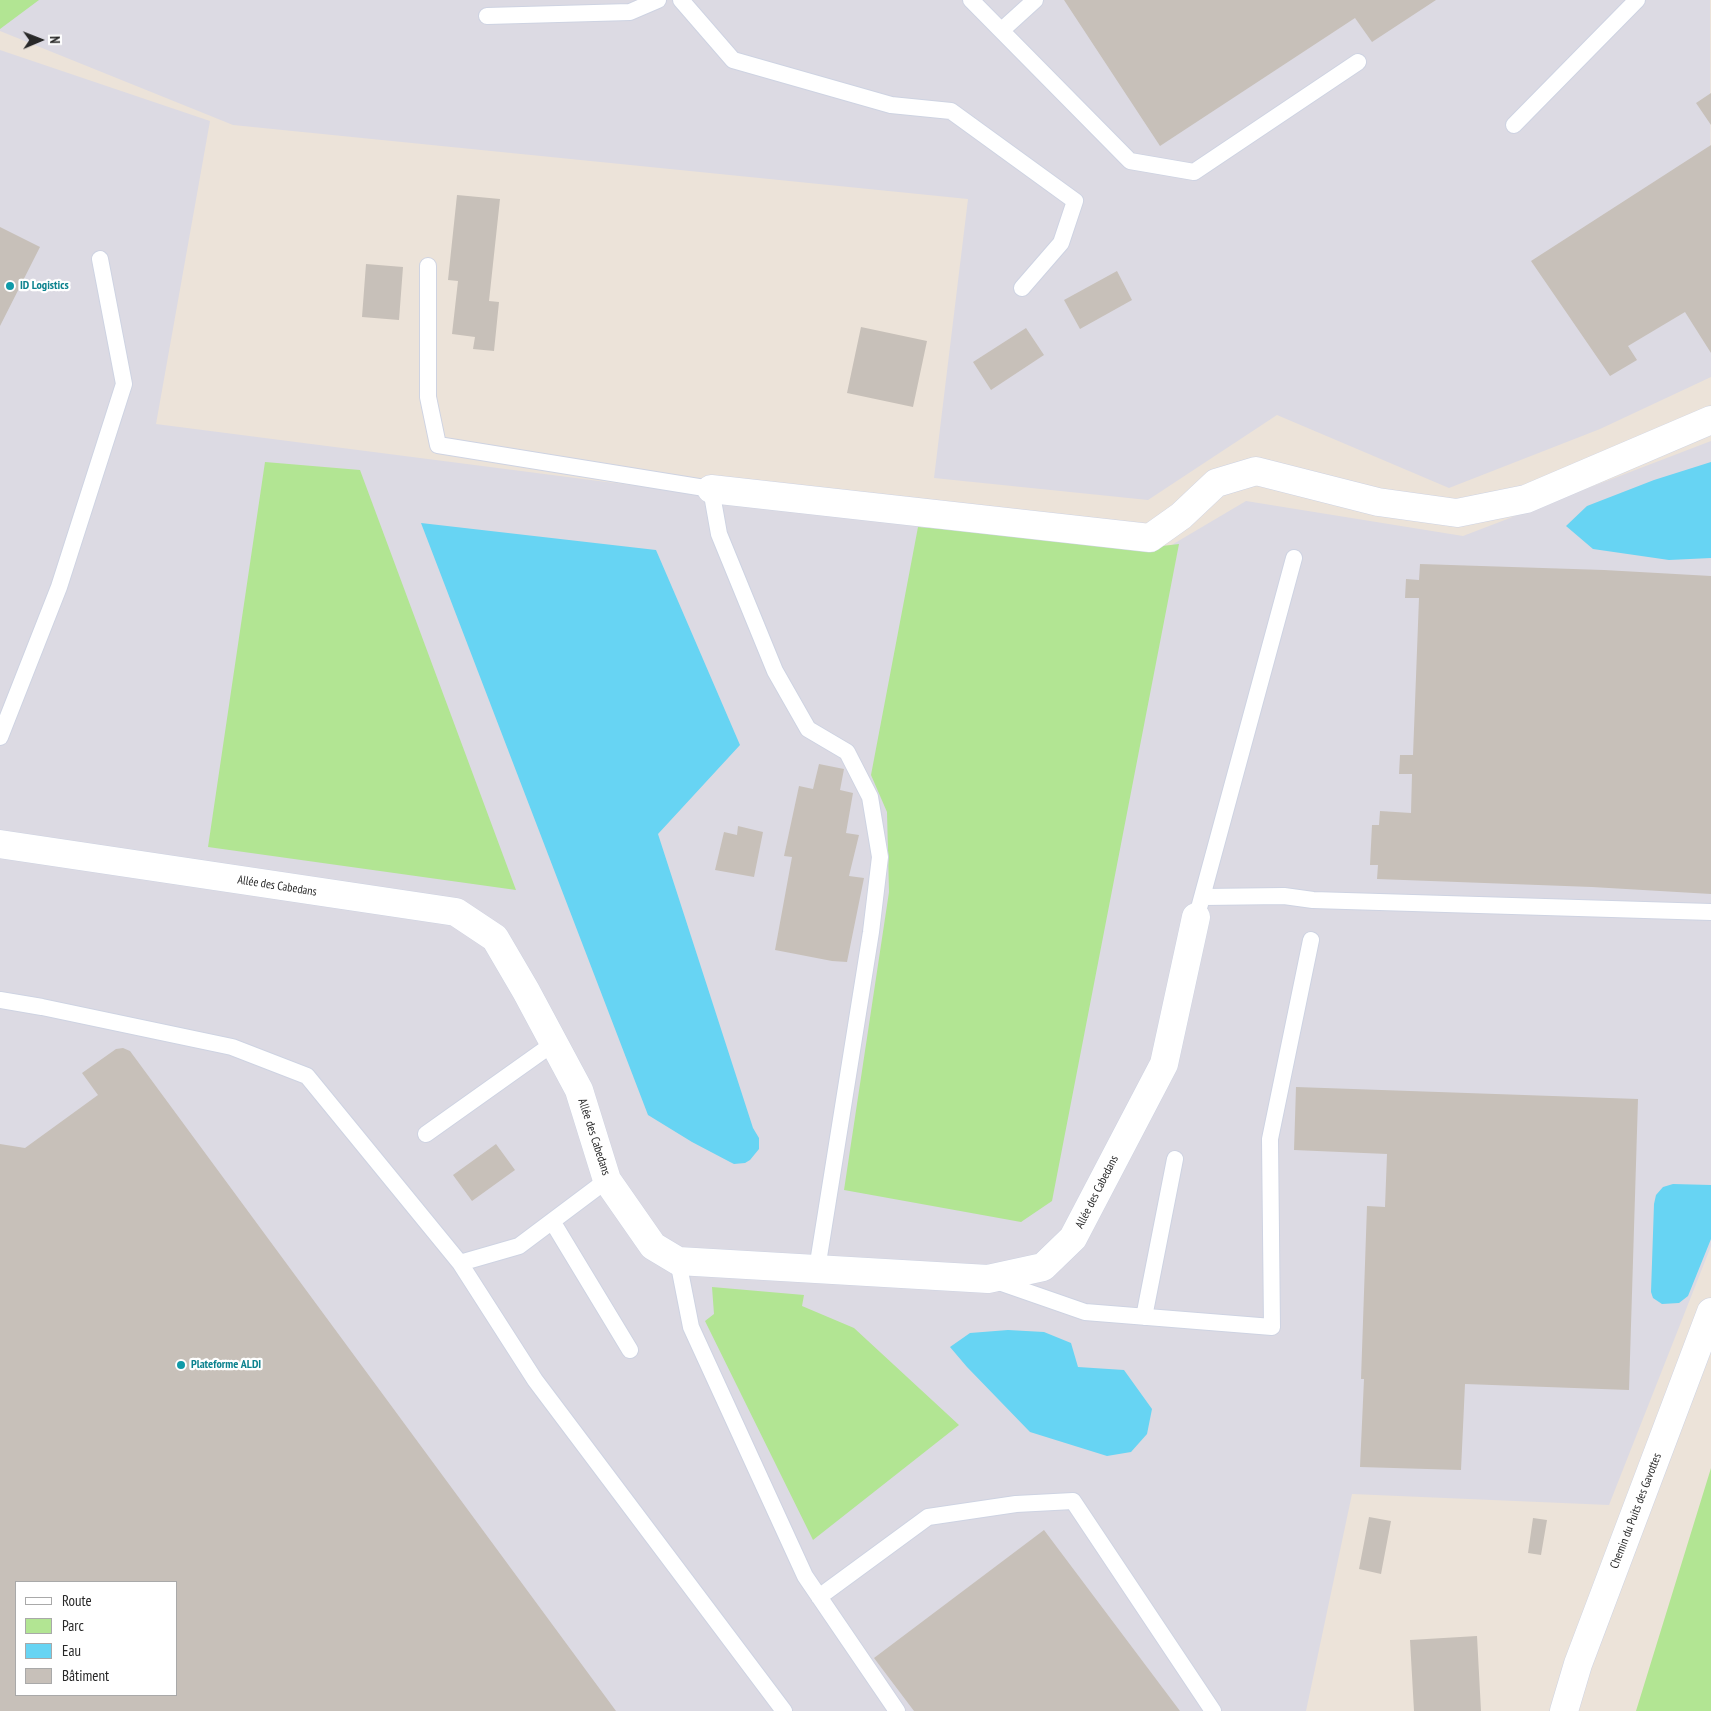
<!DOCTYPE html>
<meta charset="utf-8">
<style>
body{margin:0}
#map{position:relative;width:1711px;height:1711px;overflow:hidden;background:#ece3d9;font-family:"PT Sans Narrow",sans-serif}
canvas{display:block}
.legend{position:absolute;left:15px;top:1581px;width:162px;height:115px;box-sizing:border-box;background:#fff;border:1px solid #a9a9a9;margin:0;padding:6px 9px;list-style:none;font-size:15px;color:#282828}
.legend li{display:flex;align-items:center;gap:10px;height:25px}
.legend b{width:25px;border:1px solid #a9a9a9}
.north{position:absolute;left:15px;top:15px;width:50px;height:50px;-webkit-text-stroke:4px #fff;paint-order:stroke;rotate:89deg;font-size:14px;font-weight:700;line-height:20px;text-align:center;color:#282828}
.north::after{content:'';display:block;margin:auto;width:18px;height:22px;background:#282828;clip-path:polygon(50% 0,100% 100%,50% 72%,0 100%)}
</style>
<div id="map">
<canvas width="1711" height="1711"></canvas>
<ul class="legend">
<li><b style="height:6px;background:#fff"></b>Route</li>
<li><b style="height:14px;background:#b2e593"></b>Parc</li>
<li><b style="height:14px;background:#67d4f3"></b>Eau</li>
<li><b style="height:14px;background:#c7c0b9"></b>Bâtiment</li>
</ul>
<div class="north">N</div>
</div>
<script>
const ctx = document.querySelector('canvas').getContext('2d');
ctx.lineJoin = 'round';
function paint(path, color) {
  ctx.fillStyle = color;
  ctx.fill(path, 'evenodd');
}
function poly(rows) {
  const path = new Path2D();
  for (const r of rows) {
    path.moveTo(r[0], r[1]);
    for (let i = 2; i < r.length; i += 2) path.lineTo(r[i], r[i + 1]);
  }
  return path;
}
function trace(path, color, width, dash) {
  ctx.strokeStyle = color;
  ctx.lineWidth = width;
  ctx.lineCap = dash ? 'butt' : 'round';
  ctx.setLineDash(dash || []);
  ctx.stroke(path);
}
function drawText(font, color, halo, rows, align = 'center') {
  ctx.font = font + ' "PT Sans Narrow",sans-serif';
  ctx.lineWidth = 4.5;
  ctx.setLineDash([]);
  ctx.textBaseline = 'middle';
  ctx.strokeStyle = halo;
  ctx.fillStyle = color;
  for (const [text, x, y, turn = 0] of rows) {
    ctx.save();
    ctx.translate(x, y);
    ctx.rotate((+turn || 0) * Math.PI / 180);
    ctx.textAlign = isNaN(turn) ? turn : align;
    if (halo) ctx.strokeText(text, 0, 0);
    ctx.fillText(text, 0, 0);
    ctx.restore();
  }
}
paint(poly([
 [0,0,1710,0,1711,377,1600,429,1449,488,1277,415,1148,500,934,478,968,199,233,125,0,31],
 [0,50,210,121,156,424,1158,553,1246,501,1463,536,1711,441,1711,1246,1609,1505,1352,1494,1306,1711,0,1711],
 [16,1582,176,1582,176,1695,16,1695]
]), '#dcdae3');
paint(poly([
 [0,0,39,0,0,29],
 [265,462,360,470,516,890,208,847],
 [918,527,1153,547,1179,544,1052,1201,1021,1222,844,1190,889,892,887,812,871,775],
 [712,1287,804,1295,802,1306,854,1328,959,1425,813,1540,705,1321,714,1314],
 [1711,1468,1711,1711,1636,1711]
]), '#b2e593');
paint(poly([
 [1711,462,1711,558,1669,560,1593,549,1566,526,1587,506,1654,480],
 [421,523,656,550,740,745,658,834,753,1128,759,1138,759,1149,750,1160,745,1163,734,1164,730,1162,692,1142,648,1115],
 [1673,1184,1711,1185,1711,1239,1688,1296,1679,1303,1662,1304,1653,1298,1651,1292,1654,1204,1656,1195,1663,1187],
 [1008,1330,1044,1332,1071,1343,1078,1367,1124,1370,1152,1409,1147,1434,1131,1452,1107,1456,1030,1432,967,1367,950,1347,970,1333]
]), '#67d4f3');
paint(poly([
 [1064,0,1436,0,1372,42,1355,18,1160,146],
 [1711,93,1711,125,1696,103],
 [1711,145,1711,353,1685,312,1628,346,1637,360,1610,376,1531,261],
 [457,195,500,199,489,301,499,302,494,351,473,349,475,337,452,334,458,281,448,280],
 [0,227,40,247,0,326],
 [366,264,403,267,399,320,362,317],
 [1117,271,1132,300,1080,329,1064,300],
 [861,327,927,341,913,407,847,393],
 [1026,328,1044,355,991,390,973,362],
 [1420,564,1604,570,1711,576,1711,894,1592,887,1377,879,1378,865,1370,865,1372,825,1379,825,1380,811,1411,813,1412,774,1399,774,1400,755,1413,755,1419,598,1405,598,1406,579,1419,580],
 [819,764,844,769,840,790,853,793,846,833,859,835,849,876,864,878,847,962,832,961,775,950,792,857,784,856,799,786,813,789],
 [738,826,763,832,754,877,715,870,724,832,737,835],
 [123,1048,130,1051,616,1711,0,1711,0,1144,25,1148,98,1095,82,1073,116,1049],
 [16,1582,176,1582,176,1695,16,1695],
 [1296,1087,1638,1099,1629,1390,1465,1384,1461,1470,1360,1467,1364,1379,1361,1379,1367,1206,1385,1207,1387,1154,1294,1150],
 [496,1144,515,1170,472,1201,453,1175],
 [1369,1517,1391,1521,1381,1574,1359,1569],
 [1533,1518,1547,1520,1541,1555,1528,1553],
 [1044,1530,1180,1711,914,1711,874,1658],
 [1477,1636,1481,1711,1414,1711,1410,1640]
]), '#c7c0b9');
const lane = poly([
 [681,0,733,60,891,105,951,111,1075,201,1061,243,1022,288],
 [971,0,1130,161,1194,172,1358,62],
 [487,16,630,12,658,0],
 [1002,30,1035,0],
 [1514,125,1637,0],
 [428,266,428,397,438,445,711,489,719,534,775,671,808,729,847,752,870,797,880,857,871,932,817,1269],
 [0,737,59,587,124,384,100,259],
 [1203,897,1284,896,1313,900,1711,912],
 [1199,908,1294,558],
 [0,1000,42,1007,232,1047,307,1076,460,1263,535,1380,784,1711],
 [426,1134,554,1043],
 [552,1221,630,1350],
 [678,1261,691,1327,805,1576,897,1711],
 [460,1263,519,1246,607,1180],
 [993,1280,1085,1312,1272,1327,1270,1139,1311,940],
 [1144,1317,1175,1159],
 [819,1597,928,1517,1016,1504,1073,1501,1213,1711]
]);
const street = poly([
 [711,489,1150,538,1181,516,1216,483,1256,471,1378,502,1457,513,1526,499,1711,420],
 [0,844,456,912,495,938,526,991,579,1090,607,1180,653,1246,678,1261,988,1279,1043,1267,1073,1238,1164,1064,1196,917],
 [1564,1711,1578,1664,1711,1312]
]);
trace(lane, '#ced3e2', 18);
trace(street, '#ced3e2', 29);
trace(lane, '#fff', 16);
trace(street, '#fff', 28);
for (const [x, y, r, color] of [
 [10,286,5,"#0f9aa8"],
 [181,1365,5,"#0f9aa8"]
]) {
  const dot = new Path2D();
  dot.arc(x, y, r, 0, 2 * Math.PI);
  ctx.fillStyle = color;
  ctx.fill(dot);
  trace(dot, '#fff', 2);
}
drawText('bold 12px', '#0d838f', '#fff', [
 ["ID Logistics",20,286],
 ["Plateforme ALDI",191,1365]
], 'left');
drawText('12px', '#282828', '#fff', [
 ["Allée des Cabedans",277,886,9],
 ["Allée des Cabedans",594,1137,72],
 ["Allée des Cabedans",1097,1192,-63],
 ["Chemin du Puits des Gavottes",1636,1511,-69]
]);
</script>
